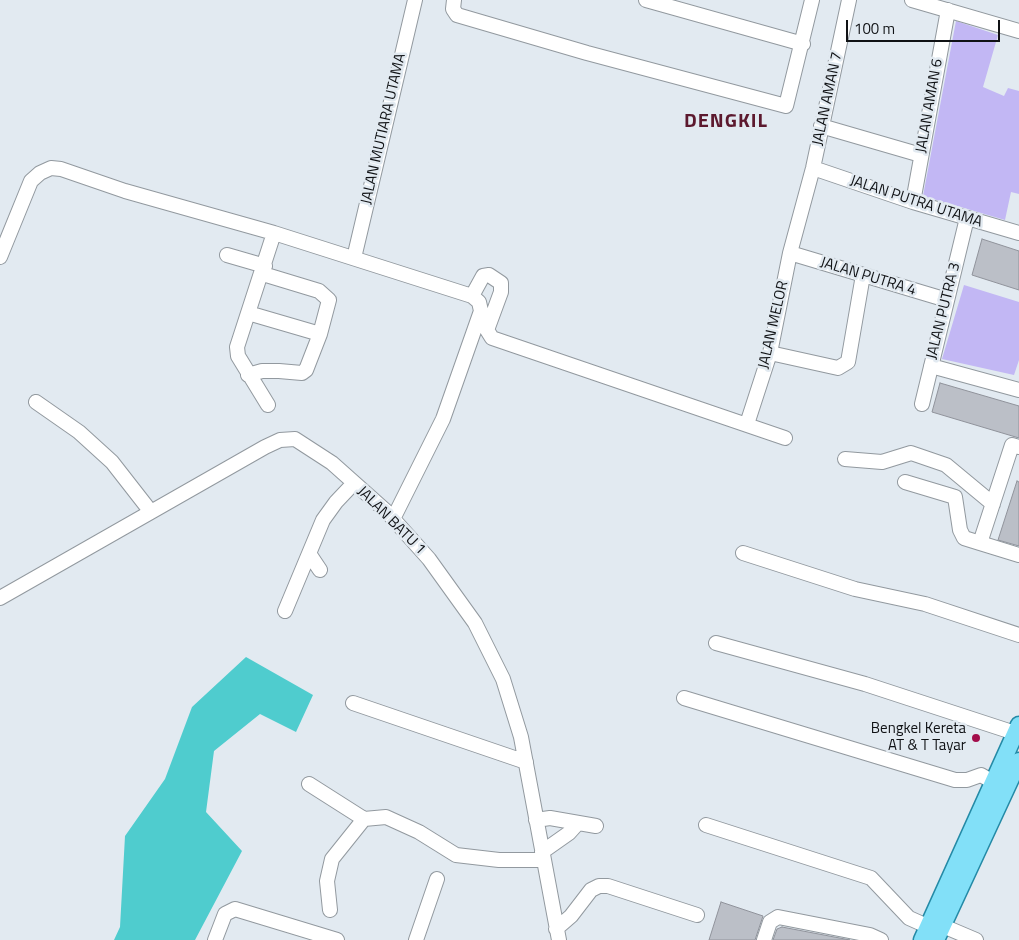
<!DOCTYPE html>
<style>
body{margin:0}
#map{position:relative;width:1019px;height:940px;overflow:hidden;background:#e2eaf1;font-family:"Titillium Web",sans-serif}
canvas{display:block}
.scale{position:absolute;left:846px;top:20px;width:154px;height:22px;box-sizing:border-box;border:2px solid #101215;border-top:0;padding-left:6px;font-size:15px;line-height:18px;white-space:nowrap;color:#101215;-webkit-text-stroke:4px #e2eaf1;paint-order:stroke}
</style>
<div id="map">
<canvas width="1019" height="940"></canvas>
<div class="scale">100 m</div>
</div>
<script>
const ctx = document.querySelector('canvas').getContext('2d');
ctx.lineJoin = 'round';
function paint(path, color) {
  ctx.fillStyle = color;
  ctx.fill(path, 'evenodd');
}
function poly(rows) {
  const path = new Path2D();
  for (const r of rows) {
    path.moveTo(r[0], r[1]);
    for (let i = 2; i < r.length; i += 2) path.lineTo(r[i], r[i + 1]);
  }
  return path;
}
function trace(path, color, width, dash) {
  ctx.strokeStyle = color;
  ctx.lineWidth = width;
  ctx.lineCap = dash ? 'butt' : 'round';
  ctx.setLineDash(dash || []);
  ctx.stroke(path);
}
function drawText(font, color, halo, rows, align = 'center') {
  ctx.font = font + ' "Titillium Web",sans-serif';
  ctx.lineWidth = 5;
  ctx.setLineDash([]);
  ctx.textBaseline = 'middle';
  ctx.strokeStyle = halo;
  ctx.fillStyle = color;
  for (const [text, x, y, turn = 0] of rows) {
    ctx.save();
    ctx.translate(x, y);
    ctx.rotate((+turn || 0) * Math.PI / 180);
    ctx.textAlign = isNaN(turn) ? turn : align;
    if (halo) ctx.strokeText(text, 0, 0);
    ctx.fillText(text, 0, 0);
    ctx.restore();
  }
}
paint(poly([
 [956,21,998,35,983,87,1004,96,1008,88,1019,91,1019,194,1011,192,1005,220,923,196],
 [964,285,1019,302,1019,360,1014,375,942,359]
]), '#c2b7f4');
paint(poly([
 [246,657,313,695,296,732,260,714,214,751,206,812,242,851,195,940,114,940,120,927,125,836,165,779,192,707]
]), '#4fccce');
const building = poly([
 [982,239,1019,251,1019,290,972,275,982,239],
 [940,383,1019,406,1019,438,932,412,940,383],
 [1017,481,1019,482,1019,546,998,540,1017,481],
 [721,902,763,916,755,940,709,940,721,902],
 [782,927,850,940,773,940,777,929,782,927]
]);
paint(building, '#bbbfc7');
trace(building, '#90939b', 1);
const minor = poly([
 [454,0,453,9,457,15,587,53,786,106,812,0],
 [646,0,803,44],
 [912,0,1019,31],
 [821,126,921,155],
 [813,168,913,202,1019,233],
 [913,202,948,10],
 [790,253,947,300],
 [227,255,265,266],
 [0,257,31,181,40,173,51,168,61,169,125,191,274,233,472,296,479,302,481,311,443,419,393,519],
 [354,258,415,0],
 [472,296,483,276,489,275,501,283,501,292,487,330,492,338,785,438],
 [248,313,320,334],
 [770,353,838,368,848,362,863,275],
 [931,366,1019,390],
 [248,375,262,371,279,371,302,373,306,370,320,334,329,300,319,291,263,274],
 [36,402,79,432,112,462,151,512],
 [922,404,967,218],
 [268,405,238,356,237,347,274,233],
 [747,424,770,353,790,253,813,168,849,0],
 [1019,447,1012,445,980,543,1019,555],
 [845,459,882,462,911,453,946,465,993,504],
 [905,482,955,497,960,530,964,538,980,543],
 [743,553,855,589,925,604,1019,635],
 [310,555,320,570],
 [0,598,265,447,280,440,295,439,332,463,387,512,429,559,475,623,503,679,521,737,559,940],
 [285,611,323,520,336,502,354,483],
 [716,643,865,684,1015,733],
 [684,698,955,780,967,780,981,775,993,782],
 [353,703,526,762],
 [309,784,364,819,386,817,419,832,456,855,499,860,543,860],
 [536,820,550,818,596,826],
 [706,825,871,878,909,918,927,926],
 [542,852,569,833,578,823],
 [330,910,327,881,332,859,364,819],
 [943,926,976,940],
 [556,929,571,916,591,890,599,886,608,886,697,915],
 [215,940,225,914,235,909,337,940],
 [416,940,437,879],
 [764,940,770,922,778,917,870,935,881,940]
]);
const major = poly([
 [922,940,1019,725],
 [936,940,1019,761]
]);
trace(minor, '#92999f', 16);
trace(major, '#248aa6', 19);
trace(minor, '#fff', 14);
trace(major, '#82e0f8', 16);
for (const [x, y, r, color] of [
 [976,738,5,"#a30d4b"]
]) {
  const dot = new Path2D();
  dot.arc(x, y, r, 0, 2 * Math.PI);
  ctx.fillStyle = color;
  ctx.fill(dot);
  trace(dot, '#e2eaf1', 2);
}
drawText('15px', '#101215', '#e2eaf1', [
 ["JALAN AMAN 7",828,99,-78],
 ["JALAN AMAN 6",930,106,-80],
 ["JALAN MUTIARA UTAMA",384,129,-77],
 ["JALAN PUTRA UTAMA",916,202,18],
 ["JALAN PUTRA 4",868,277,17],
 ["JALAN PUTRA 3",944,311,-76],
 ["JALAN MELOR",774,325,-77],
 ["JALAN BATU 1",391,521,45]
]);
drawText('15px', '#101215', '#e2eaf1', [
 ["Bengkel Kereta",966,729],
 ["AT & T Tayar",966,746]
], 'right');
ctx.letterSpacing = '1px';
drawText('bold 20px', '#5c192e', '#e2eaf1', [
 ["DENGKIL",726,122]
]);
ctx.letterSpacing = '0px';
</script>
